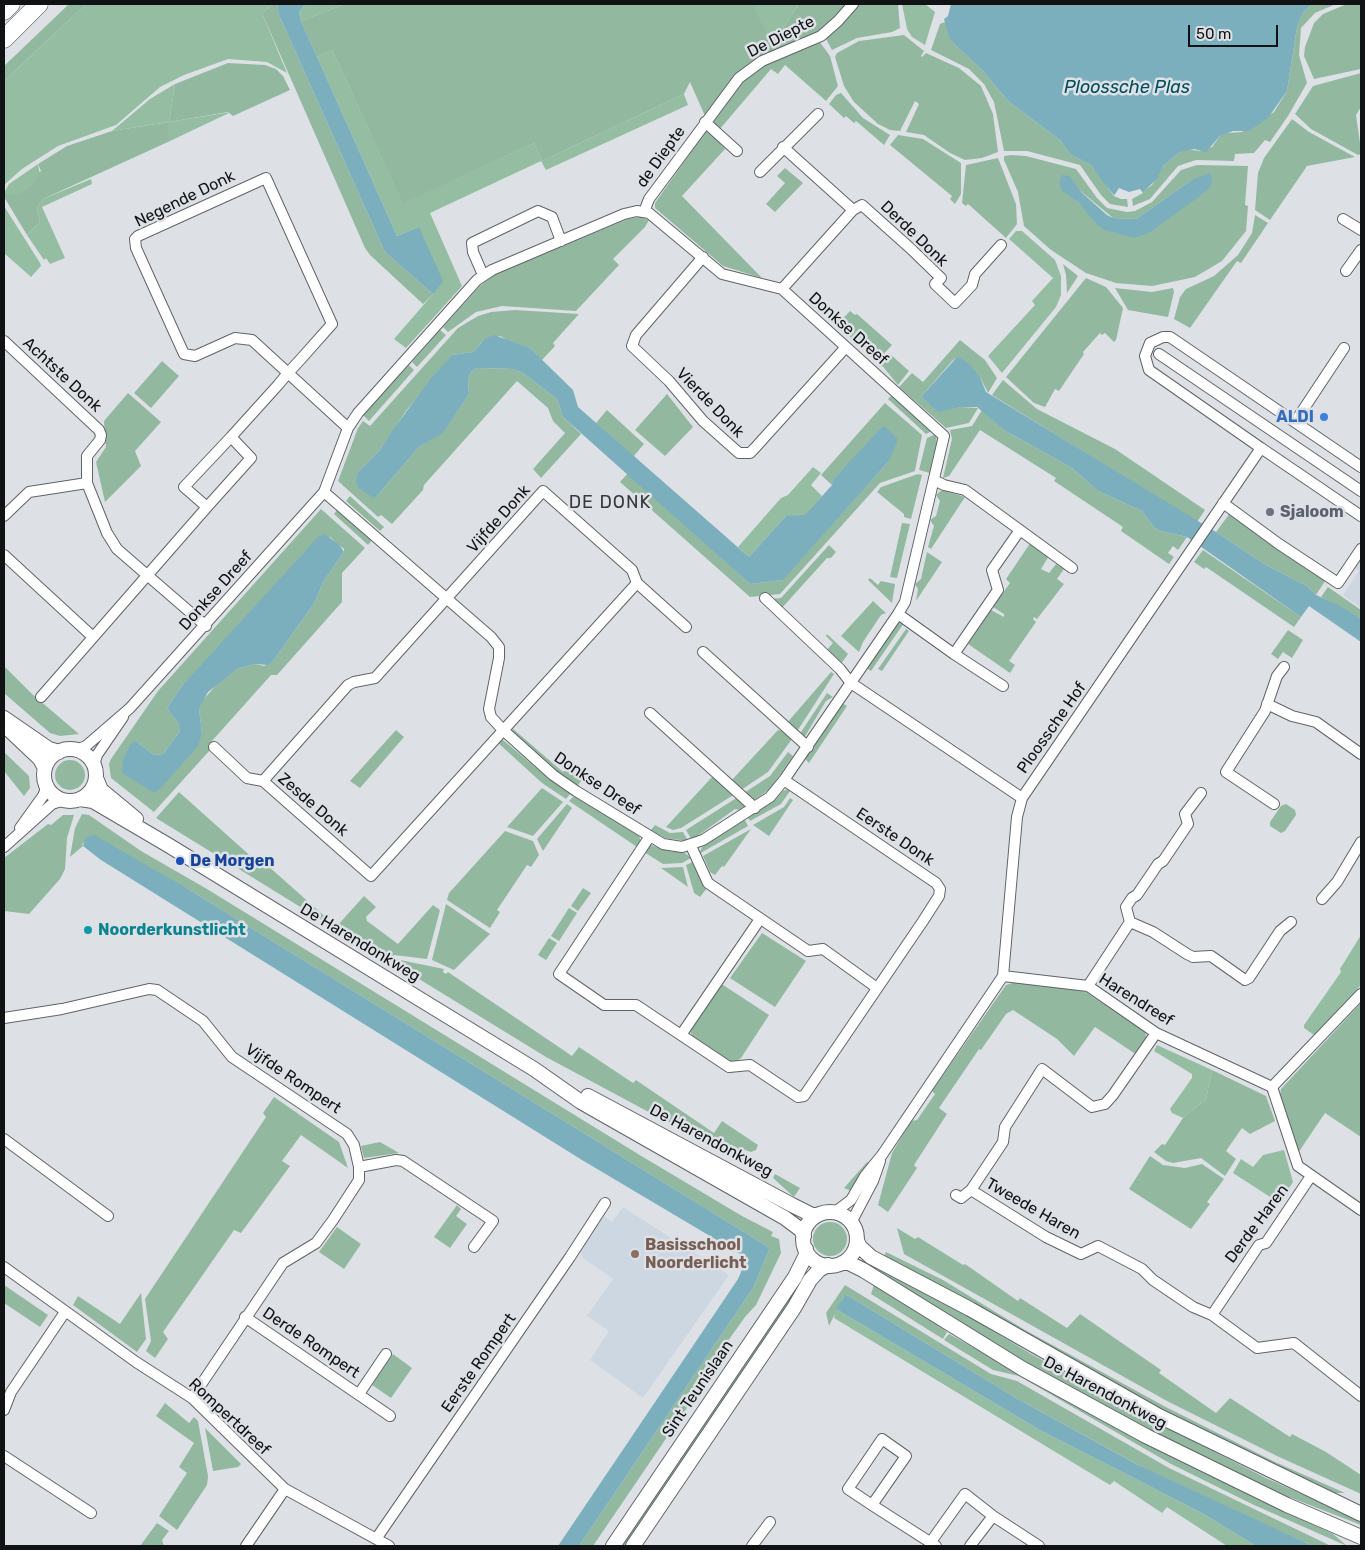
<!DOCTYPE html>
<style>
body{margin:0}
#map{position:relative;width:1365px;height:1550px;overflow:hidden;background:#dde1e6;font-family:Rubik,sans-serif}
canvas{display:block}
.frame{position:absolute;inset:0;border:5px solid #101213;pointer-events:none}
.scale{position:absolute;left:1188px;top:25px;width:90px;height:22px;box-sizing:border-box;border:2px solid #101213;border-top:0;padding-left:6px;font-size:15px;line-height:18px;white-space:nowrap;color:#101213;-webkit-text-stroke:4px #dde1e6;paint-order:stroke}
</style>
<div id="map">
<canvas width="1365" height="1550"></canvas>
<div class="frame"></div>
<div class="scale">50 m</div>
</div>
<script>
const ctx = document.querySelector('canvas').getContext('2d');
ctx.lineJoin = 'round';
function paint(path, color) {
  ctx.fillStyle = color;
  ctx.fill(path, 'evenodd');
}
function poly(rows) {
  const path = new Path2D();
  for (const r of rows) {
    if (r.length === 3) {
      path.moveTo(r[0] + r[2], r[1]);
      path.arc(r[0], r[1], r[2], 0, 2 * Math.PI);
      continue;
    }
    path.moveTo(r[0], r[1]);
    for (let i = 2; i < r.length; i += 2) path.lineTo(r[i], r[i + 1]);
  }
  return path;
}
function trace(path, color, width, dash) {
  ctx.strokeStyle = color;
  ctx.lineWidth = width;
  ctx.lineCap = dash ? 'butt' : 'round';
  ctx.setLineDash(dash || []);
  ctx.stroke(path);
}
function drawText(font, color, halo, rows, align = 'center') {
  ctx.font = font + ' Rubik,sans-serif';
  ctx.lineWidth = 5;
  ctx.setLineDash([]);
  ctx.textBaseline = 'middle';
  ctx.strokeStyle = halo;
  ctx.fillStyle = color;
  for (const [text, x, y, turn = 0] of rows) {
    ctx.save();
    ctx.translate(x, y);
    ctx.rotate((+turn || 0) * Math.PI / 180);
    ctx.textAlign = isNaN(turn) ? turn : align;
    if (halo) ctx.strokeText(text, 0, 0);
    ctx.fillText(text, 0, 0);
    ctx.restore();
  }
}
paint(poly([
 [1361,558,1361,608,1343,595,1359,571,1354,568],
 [623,1207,729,1275,643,1398,590,1360,609,1331,587,1316,613,1279,583,1258,579,1250,604,1216,612,1222]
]), '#cdd7e2');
paint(poly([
 [69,4,86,4,4,81,4,66],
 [273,4,277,4,279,15,385,252,433,294,423,304,370,255,365,248,262,13],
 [345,4,753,4,772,44,799,4,849,4,818,34,761,59,705,116,690,82,684,94,542,161,534,143,403,204,332,50,317,57,301,21],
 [856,4,898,4,900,28,892,32,857,38,832,50,825,37],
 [1312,4,1336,4,1315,13,1301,28,1299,55,1307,83,1288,116,1270,142,1265,140,1254,153,1235,154,1234,161,1196,160,1178,166,1150,199,1133,206,1132,199,1152,185,1163,166,1180,152,1186,149,1200,151,1212,147,1220,136,1226,133,1242,132,1274,112,1287,91,1297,27,1303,13],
 [1347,4,1361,4,1361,69,1314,79,1304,56,1305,47,1314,23,1323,14],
 [945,22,954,44,982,70,1008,101,1060,140,1071,155,1091,165,1114,196,1127,199,1128,207,1110,204,1101,195,1080,165,1027,151,1004,151,994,102,984,84,969,69,931,50,940,24],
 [904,35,924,51,921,56,922,57,926,53,959,68,981,86,993,114,998,152,982,158,965,160,950,153,924,135,906,132,919,104,915,101,900,131,890,130,878,124,854,102,844,86,835,57,837,53,859,41],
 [819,41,830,56,838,86,826,101,785,65,778,74,771,69,719,130,712,119,731,90,752,71],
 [228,63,265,65,276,69,283,76,290,90,233,116,228,112,169,122,168,142,43,199,37,208,40,222,27,235,4,197,4,193,41,171,38,164,67,146,112,131,169,122,175,84],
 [1361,73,1361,107,1356,115,1361,150,1361,154,1358,155,1311,129,1295,114,1313,86],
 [841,93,863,118,890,135,884,145,856,121,854,123,846,116,844,118,829,104,836,95],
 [1292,119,1309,132,1355,157,1307,166,1270,220,1255,210,1258,173,1264,158],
 [708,128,725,149,682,196,762,278,723,266,655,208,655,203],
 [898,135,923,139,961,163,961,194,955,204,950,199,952,196,890,145],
 [1011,155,1026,156,1076,169,1097,198,1107,208,1127,212,1135,211,1152,202,1181,170,1197,165,1248,166,1245,205,1248,206,1246,231,1222,261,1195,277,1152,286,1116,283,1086,273,1051,250,1024,226,1018,192,1004,160,1004,156],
 [1193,179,1204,193,1187,203,1105,230,1078,202,1062,190,1078,189,1113,218,1136,219],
 [998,158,1016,204,1017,224,1006,238,968,204,966,206,962,203,966,165],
 [785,168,803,183,775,212,766,204,785,183,777,176],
 [1255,215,1268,223,1241,263,1237,261,1190,328,1174,319,1180,297,1186,289,1214,276,1238,255,1252,233],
 [640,217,649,220,645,227,613,259,619,265,576,311,502,306,476,312,448,332,443,327,480,286,494,275,628,219],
 [1063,264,1078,276,1067,293,1066,275],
 [1086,278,1106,287,1123,308,1116,340,1114,342,1105,333,1102,335,1100,333,1083,352,1084,354,1059,391,1055,389,1045,407,1034,403,1006,377],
 [1115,288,1152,292,1173,288,1174,292,1168,317,1128,310],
 [515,310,579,314,553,343,555,346,542,360,530,348,512,343,500,336,481,343,473,352,452,355,406,411,380,450,358,472,376,497,419,447,443,432,469,394,468,380,471,372,477,368,513,369,523,373,557,399,563,417,581,434,541,478,533,469,565,433,553,421,548,408,517,381,424,485,423,490,392,524,381,515,378,517,338,481,358,428,363,421,370,426,458,328,478,316,491,312],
 [850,311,855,315,857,314,892,345,877,361,837,325],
 [440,330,446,335,417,367,412,362],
 [960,340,985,360,997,378,988,393,980,377,962,358,956,358,952,361,921,397,938,411,961,407,978,408,969,423,946,428,899,387,912,373,923,382],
 [889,353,909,371,898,385,880,363],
 [162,361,179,376,151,408,134,393],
 [409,365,414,370,369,421,363,415],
 [1003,380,1037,409,1115,449,1205,510,1197,522,992,395],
 [128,393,161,422,135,451,141,466,105,502,96,462,106,447,104,421],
 [667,394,693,427,665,456,635,430],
 [892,395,932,431,926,434,888,399],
 [885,403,922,435,915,471,880,483,780,594,750,597,620,482,628,473,750,584,782,580,889,461,832,485,821,475],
 [607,410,644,444,633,457,596,423],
 [982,410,1004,430,1072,468,1098,491,1142,511,1155,528,1161,531,1187,537,1178,550,1173,546,1168,553,1174,557,1169,564,1121,531,1123,527,1054,481,1056,478,980,430,949,476,943,478,952,439,950,430,972,426],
 [936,434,937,443,930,473,919,470,927,438],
 [918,474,922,475,911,519,904,517,904,514,877,492,881,487],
 [942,490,965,497,931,549,928,547,934,526,930,520,936,516,940,501,936,495],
 [350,496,384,527,380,531,346,501],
 [321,509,365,548,342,573,342,602,277,675,271,675,211,742,210,750,154,812,111,778,109,764,111,759,158,691],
 [330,537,344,549,344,552,323,582,315,602,274,660,264,666,255,664,237,669,218,683,203,700,199,709,202,733,154,792,141,784,137,742,154,755,163,754,180,731,178,723,167,708,181,687],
 [338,509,372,540,368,545,334,514],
 [1230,513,1327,578,1316,595,1307,586,1266,565,1216,532],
 [902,523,910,524,897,578,890,577],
 [1031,542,1049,556,1041,569,1049,573,1056,564,1064,569,1057,579,1064,584,1037,619,1034,617,1033,619,1036,622,1009,661,1015,665,1010,673,968,644,991,610,1004,617,1004,614,993,607,1010,583,1006,579],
 [829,545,836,552,831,558,827,558,781,609,770,599,781,598],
 [1203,550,1301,617,1294,627,1206,567,1204,569,1194,562],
 [927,552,942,562,916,601,918,589,915,584,921,579],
 [870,578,878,585,881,581,895,584,892,603,868,580],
 [1328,587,1361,610,1361,619,1321,597],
 [873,601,886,613,881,615,863,642,859,652,841,636],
 [901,622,904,623,871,671,866,668,896,624],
 [906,629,909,631,882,671,878,669],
 [1288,630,1303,640,1292,658,1283,652,1278,659,1271,654],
 [827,634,848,654,841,664,826,651,833,643,826,636],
 [4,666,32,694,79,734,60,736,50,733,5,694],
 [831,672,834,674,796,733,786,724],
 [827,693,833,697,826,701,804,738,799,735],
 [842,703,847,706,809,763,805,759],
 [512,728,563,772,568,767,582,780,578,785,557,772,513,732],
 [396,730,404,737,360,788,350,781],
 [778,730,784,731,792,739,768,772,741,790,731,781],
 [503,740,553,782,570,794,566,799,542,783,497,742],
 [4,752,29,776,30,788,24,796,4,771],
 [788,752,793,756,770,789,754,800,744,793,770,776],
 [70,775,15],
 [712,777,716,777,735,794,681,828,673,830,666,827],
 [542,788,563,802,533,836,507,827],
 [788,789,790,791,781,804,750,821,748,818,776,799,783,791],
 [179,792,264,868,267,865,330,921,328,924,156,818],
 [574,796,639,836,641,841,637,847,569,801],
 [738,797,744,804,744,807,739,810,735,809,692,840,686,830],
 [790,798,793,800,769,836,753,825,784,807],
 [567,804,572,808,543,851,537,839],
 [1286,804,1295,810,1296,815,1285,831,1281,833,1270,826,1270,822,1281,806],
 [82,814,89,815,141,851,207,889,643,1157,742,1216,773,1232,771,1236,779,1239,781,1253,756,1305,745,1317,725,1345,720,1359,593,1546,579,1546,753,1288,770,1248,188,889,82,843,83,846,70,857,75,828],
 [63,815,74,815,67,838,65,869,60,879,29,914,4,911,4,858,48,824,51,825],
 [745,820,748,826,699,854,702,847],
 [655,825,670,833,683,832,688,841,665,838,651,830],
 [751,829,724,867,722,866,715,875,710,872,703,856],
 [505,831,533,841,539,855,531,867,527,865,497,910,500,912,490,928,447,900,449,893],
 [651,845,668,851,685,853,691,858,682,863,663,864,644,852],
 [693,862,707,888,700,897,694,893,686,865],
 [683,867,688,887,661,868],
 [583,888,591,893,578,911,571,906],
 [364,896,376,907,366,917,367,921,398,944,433,905,440,910,427,959,394,955,391,959,337,926],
 [446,904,490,934,454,970,432,960],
 [569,908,577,913,559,941,551,936],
 [762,933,806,961,775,1007,730,978],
 [549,938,557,943,546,960,538,955],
 [395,959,444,969,443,972,446,974,448,972,572,1056,579,1047,633,1083,636,1080,714,1133,722,1121,758,1145,756,1150,751,1152,742,1149,740,1153,658,1117,546,1057,393,963],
 [1016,982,1084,991,1145,1032,1147,1038,1137,1055,1095,1027,1074,1056,1057,1039,1013,1010,1006,1014,981,1050,979,1049,939,1108,947,1114,914,1165,917,1168,888,1212,878,1205,892,1153,911,1121,917,1120,935,1094,932,1091,1006,985],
 [720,983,769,1015,741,1058,735,1062,730,1062,693,1038,690,1031],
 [1361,1003,1361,1137,1325,1113,1298,1153,1280,1095,1281,1089],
 [1212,1070,1266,1096,1275,1121,1250,1134,1242,1128,1226,1151,1236,1159,1225,1176,1201,1158,1173,1163,1166,1161,1154,1152,1162,1144,1165,1145,1183,1118,1206,1099],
 [274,1097,339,1142,348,1168,301,1135,282,1161,290,1166,241,1233,234,1230,163,1332,168,1339,155,1358,146,1351,151,1341,145,1299,266,1117,263,1113],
 [380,1142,399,1153,364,1158,361,1146],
 [1150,1156,1163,1165,1185,1168,1202,1164,1224,1179,1207,1202,1210,1204,1191,1229,1129,1189],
 [867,1162,869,1163,851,1191,844,1188],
 [775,1174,800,1188,794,1197,773,1178],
 [457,1205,461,1209,456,1216,467,1224,450,1248,434,1237],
 [830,1239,17],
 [337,1227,361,1244,344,1269,319,1252],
 [897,1228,915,1239,918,1237,963,1265,965,1264,1018,1301,1020,1298,1067,1328,1080,1314,1161,1370,1159,1373,1216,1413,1230,1398,1290,1437,1292,1434,1326,1452,1361,1475,1361,1494,1277,1456,1167,1401,904,1254],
 [886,1252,943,1280,1025,1330,1164,1406,1275,1462,1345,1493,1331,1493,1161,1410,882,1260],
 [880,1267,912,1283,1033,1355,1154,1421,1266,1478,1361,1521,1361,1525,1261,1486,1149,1431,1028,1364,878,1273],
 [797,1281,803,1284,629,1546,617,1546],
 [875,1282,908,1302,947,1332,943,1339,871,1294],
 [4,1285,48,1315,40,1327,4,1303],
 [845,1285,991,1374,1017,1381,1169,1468,1331,1546,1313,1546,1162,1478,1016,1398,847,1295,843,1297,829,1326,826,1313],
 [141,1293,146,1339,137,1352,73,1305,78,1296,120,1324],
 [949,1334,1175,1459,1333,1534,1347,1546,1254,1505,1171,1464,1019,1376,993,1370,944,1340],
 [393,1354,412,1368,391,1398,372,1385],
 [165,1403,189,1423,194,1417,198,1421,208,1476,207,1485,177,1530,159,1516,187,1473,179,1467,194,1443,156,1416],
 [205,1428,241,1464,238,1467,213,1471],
 [157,1523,169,1531,162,1540,164,1546,140,1546]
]), '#92b99f');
paint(poly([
 [86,4,273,4,262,13,287,73,267,62,228,59,184,75,160,87,116,125,58,146,22,169,4,185,4,81],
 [305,4,345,4,301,21,299,12],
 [752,4,799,4,772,44],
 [902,4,925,4,935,12,925,45,912,37,907,29],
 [332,50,403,203,534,143,542,161,684,94,688,105,546,170,541,161,430,213,462,286,406,348,394,339,433,294,419,227,397,236,317,57],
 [175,84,169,122,231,112,168,142,168,122,112,131,150,99],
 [38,164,40,176,28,190,17,195,4,193,9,184],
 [91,179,92,184,42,207,65,258,50,264,46,258,44,260,27,235,40,222,37,208,43,199],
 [4,206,40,263,41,266,31,277,4,253],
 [1016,231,1022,231,1055,260,1061,276,1061,295,1056,307,1002,373,988,356,1035,305,1032,301,1053,278,1009,239],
 [813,467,821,473,811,485,822,496,805,516,786,516,749,557,738,547,781,498,788,495],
 [1361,935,1361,985,1314,1035,1304,1028,1304,1025,1341,972,1340,969],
 [1157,1045,1212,1070,1206,1099,1183,1118,1172,1113,1170,1109,1192,1078,1192,1074,1154,1051],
 [1284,1150,1293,1182,1280,1201,1281,1204,1233,1173,1241,1159,1253,1167,1263,1155],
 [836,1309,1038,1429,1202,1513,1256,1546,1227,1546,1167,1507,1162,1513,1114,1481,1110,1485,834,1318]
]), '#94bda2');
paint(poly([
 [277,4,305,4,299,12,301,21,397,236,419,227,443,281,433,294,385,252,279,15],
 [951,4,1312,4,1303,13,1297,27,1287,91,1268,118,1249,131,1233,131,1220,136,1206,152,1194,149,1180,152,1163,166,1157,179,1143,192,1114,195,1102,181,1091,165,1071,155,1060,140,1008,101,982,70,954,44,949,37,944,19,948,16],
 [1210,173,1212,178,1210,187,1204,193,1149,233,1134,238,1105,230,1098,226,1078,202,1062,191,1059,182,1062,175,1070,176,1081,192,1107,215,1113,218,1136,219,1193,179],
 [494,335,530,348,573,390,578,407,749,557,786,516,805,515,833,484,833,480,881,428,884,426,897,438,897,442,889,461,783,580,750,584,563,417,557,399,523,373,513,369,477,368,471,372,468,380,469,394,443,433,419,447,376,497,373,498,358,487,356,482,358,472,380,450,392,431,432,377,452,355,473,352,485,339],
 [956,358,962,358,971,366,980,377,986,392,1216,532,1266,565,1307,586,1316,595,1342,607,1361,619,1361,642,1309,606,1301,617,1187,537,1161,531,1155,528,1142,511,1098,491,1072,468,1004,430,977,407,961,407,938,412,921,397],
 [324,534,339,544,344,552,323,582,315,602,274,660,268,665,255,664,237,669,208,692,199,709,202,733,198,746,160,789,154,793,122,773,123,759,132,742,137,742,154,755,163,754,180,731,178,723,167,708,181,687,318,537],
 [94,835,188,889,770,1248,753,1288,579,1546,558,1546,738,1279,747,1258,582,1160,101,860,83,846,86,837],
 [847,1295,1016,1398,1138,1465,1313,1546,1256,1546,1202,1513,1038,1429,836,1309,844,1296]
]), '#7cafbd');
paint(poly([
 [1119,188,1129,192,1140,189,1143,193,1132,199,1121,199,1114,196]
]), '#dde1e6');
const street = poly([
 [705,122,737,151],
 [783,147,853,210,862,205,910,248,941,278,935,284,955,303,972,285,975,274,1001,245],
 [760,172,818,114],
 [644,212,649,199,739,78,762,61,821,36,838,21,853,4],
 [1343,219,1361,230],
 [703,257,636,335,632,346,669,381,703,421,739,453,750,453,754,449,846,347],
 [1346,271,1361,250],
 [483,275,473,252,472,243,538,211,552,217,561,241],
 [782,289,853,210],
 [4,341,99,430,101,435,100,440,87,456,87,483,29,492,4,516],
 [1159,354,1361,491],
 [1295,422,1344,348],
 [1261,448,1149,370,1145,356,1150,343,1163,337,1170,337,1361,467],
 [934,480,944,485,965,490,1072,568],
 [87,483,107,533,117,549,206,626],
 [543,491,632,570,637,583,371,876,263,781,348,685,354,682,375,678,543,491],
 [1223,503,1279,544,1338,583,1361,549],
 [207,507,251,458,231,437,278,385,288,373,300,360,332,324,266,178,138,236,135,239,136,248,184,354,195,356,235,338,252,340,348,428],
 [4,555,93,637],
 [637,583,686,627],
 [765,598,840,669,851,683,1022,798],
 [898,614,954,654,1003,686],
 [703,652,808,747],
 [954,654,998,590,992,570,1020,530],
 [41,697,207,507,184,487,231,437],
 [1267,704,1292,716,1316,722,1361,754],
 [650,713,755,808],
 [214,747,247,778,263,781],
 [76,750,86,746,130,708,324,492,348,428,358,413,477,280,492,270,624,214,637,211,649,213,722,274,782,289,944,436,905,602,898,614,784,780,770,797,703,840,682,847,663,844,576,791,553,775,503,730,491,717,489,709,499,658,499,647,491,637,324,492],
 [94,765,97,755,123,717],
 [1274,804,1226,772,1265,711,1277,676,1284,667],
 [20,828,43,796,47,786],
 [650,836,559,974,604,1005,636,1005,729,1067,750,1065,798,1097,804,1096,923,921,939,896,940,889,936,883,784,780],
 [691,846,708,883,808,951,823,949,877,988],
 [4,847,52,804,64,800],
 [1322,899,1337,882,1361,842],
 [1130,922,1126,907,1132,898,1137,895,1158,864,1163,861,1188,824,1185,814,1201,793],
 [1003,976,1088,986,1156,1033,1272,1087,1298,1166,1361,1210],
 [1088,986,1130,922,1153,932,1187,954,1193,957,1211,956,1245,980,1249,978,1280,931,1291,922],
 [4,1018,62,1009,149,989,157,990,203,1021,232,1057,347,1134,354,1145,359,1167],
 [681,1035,760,919],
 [1272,1087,1361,994],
 [4,1139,108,1216],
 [971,1190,1046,1237,1081,1254,1098,1246,1142,1269,1153,1280,1193,1307,1212,1315,1257,1348,1294,1343,1361,1396],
 [956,1195,961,1198,971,1190,1003,1142,1005,1127,1042,1069,1092,1107,1105,1104,1113,1095,1156,1033],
 [835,1212,851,1200,865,1176,882,1155,1003,976,1017,817,1022,798,1261,448,1361,516],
 [853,1225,853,1219,873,1181,880,1161],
 [4,1267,136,1362,192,1398,285,1489,389,1546],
 [1212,1315,1259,1245,1266,1243,1311,1176],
 [245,1317,390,1416],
 [359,1394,386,1354],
 [192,1398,283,1263,316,1243,333,1220,359,1180,359,1167,396,1160,403,1161,493,1221,474,1247],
 [4,1410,11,1392,65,1312],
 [4,1456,91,1513],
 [872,1505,906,1456,882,1439,848,1489,872,1505,936,1546],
 [376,1539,570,1257,605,1203],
 [930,1543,965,1494,993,1516,1039,1546],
 [246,1546,285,1489],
 [752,1546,770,1522],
 [970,1546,993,1516]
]);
const secondary = poly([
 [4,718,49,749,59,752],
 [4,725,40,759,45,768],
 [70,775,26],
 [96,778,101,790,136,819],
 [80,799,93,801,168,845,534,1069,581,1102,785,1218,801,1230,804,1236],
 [588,1096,792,1205,812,1215,818,1215],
 [830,1239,27],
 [857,1241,860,1247,871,1257,970,1309,1159,1416,1361,1514],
 [842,1263,849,1263,863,1270,1023,1369,1146,1436,1287,1505,1361,1537],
 [613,1546,795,1277,806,1255,806,1249],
 [633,1546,794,1308,810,1280,819,1270,828,1265]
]);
const highway = poly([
 [4,11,11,4],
 [4,39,39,4]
]);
trace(street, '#606468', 12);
trace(secondary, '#606468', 16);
trace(highway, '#606468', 19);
trace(street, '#fff', 10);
trace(secondary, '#fff', 14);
trace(highway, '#fff', 18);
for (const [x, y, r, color] of [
 [1324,417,5,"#3f7fe0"],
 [1270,512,5,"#6b7280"],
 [180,861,5,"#1a4fb4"],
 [88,930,5,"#0f9aa8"],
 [635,1254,5,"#8d6e63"]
]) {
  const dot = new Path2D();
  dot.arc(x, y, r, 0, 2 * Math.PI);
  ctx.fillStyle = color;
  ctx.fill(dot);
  trace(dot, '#dde1e6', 2);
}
drawText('16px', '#101213', '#dde1e6', [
 ["De Diepte",781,37,-27],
 ["de Diepte",661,157,-54],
 ["Negende Donk",185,199,-26],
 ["Derde Donk",914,234,44],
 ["Donkse Dreef",848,329,42],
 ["Achtste Donk",62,375,43],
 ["Vierde Donk",710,403,46],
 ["Vijfde Donk",499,519,-48],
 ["Donkse Dreef",216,591,-48],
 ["Ploossche Hof",1052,728,-55],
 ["Donkse Dreef",597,784,34],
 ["Zesde Donk",313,805,41],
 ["Eerste Donk",895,837,34],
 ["De Harendonkweg",360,943,31],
 ["Harendreef",1136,1000,32],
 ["Vijfde Rompert",293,1079,34],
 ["De Harendonkweg",711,1141,28],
 ["Tweede Haren",1033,1209,30],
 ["Derde Haren",1257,1224,-53],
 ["Derde Rompert",311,1343,34],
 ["Eerste Rompert",479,1363,-55],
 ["Sint Teunislaan",698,1389,-56],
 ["De Harendonkweg",1105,1393,28],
 ["Rompertdreef",229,1417,43]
]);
drawText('bold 16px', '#366cbe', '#dde1e6', [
 ["ALDI",1314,417]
], 'right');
drawText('bold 16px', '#5b616d', '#dde1e6', [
 ["Sjaloom",1280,512]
], 'left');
drawText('bold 16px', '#164399', '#dde1e6', [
 ["De Morgen",190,861]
], 'left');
drawText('bold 16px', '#0d838f', '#dde1e6', [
 ["Noorderkunstlicht",98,930]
], 'left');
drawText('bold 16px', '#785e54', '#dde1e6', [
 ["Basisschool",645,1245],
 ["Noorderlicht",645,1263]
], 'left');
drawText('italic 18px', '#004d5c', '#dde1e6', [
 ["Ploossche Plas",1127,88]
]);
ctx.letterSpacing = '1px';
drawText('18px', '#35383c', '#dde1e6', [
 ["DE DONK",610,503]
]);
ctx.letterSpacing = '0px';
</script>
